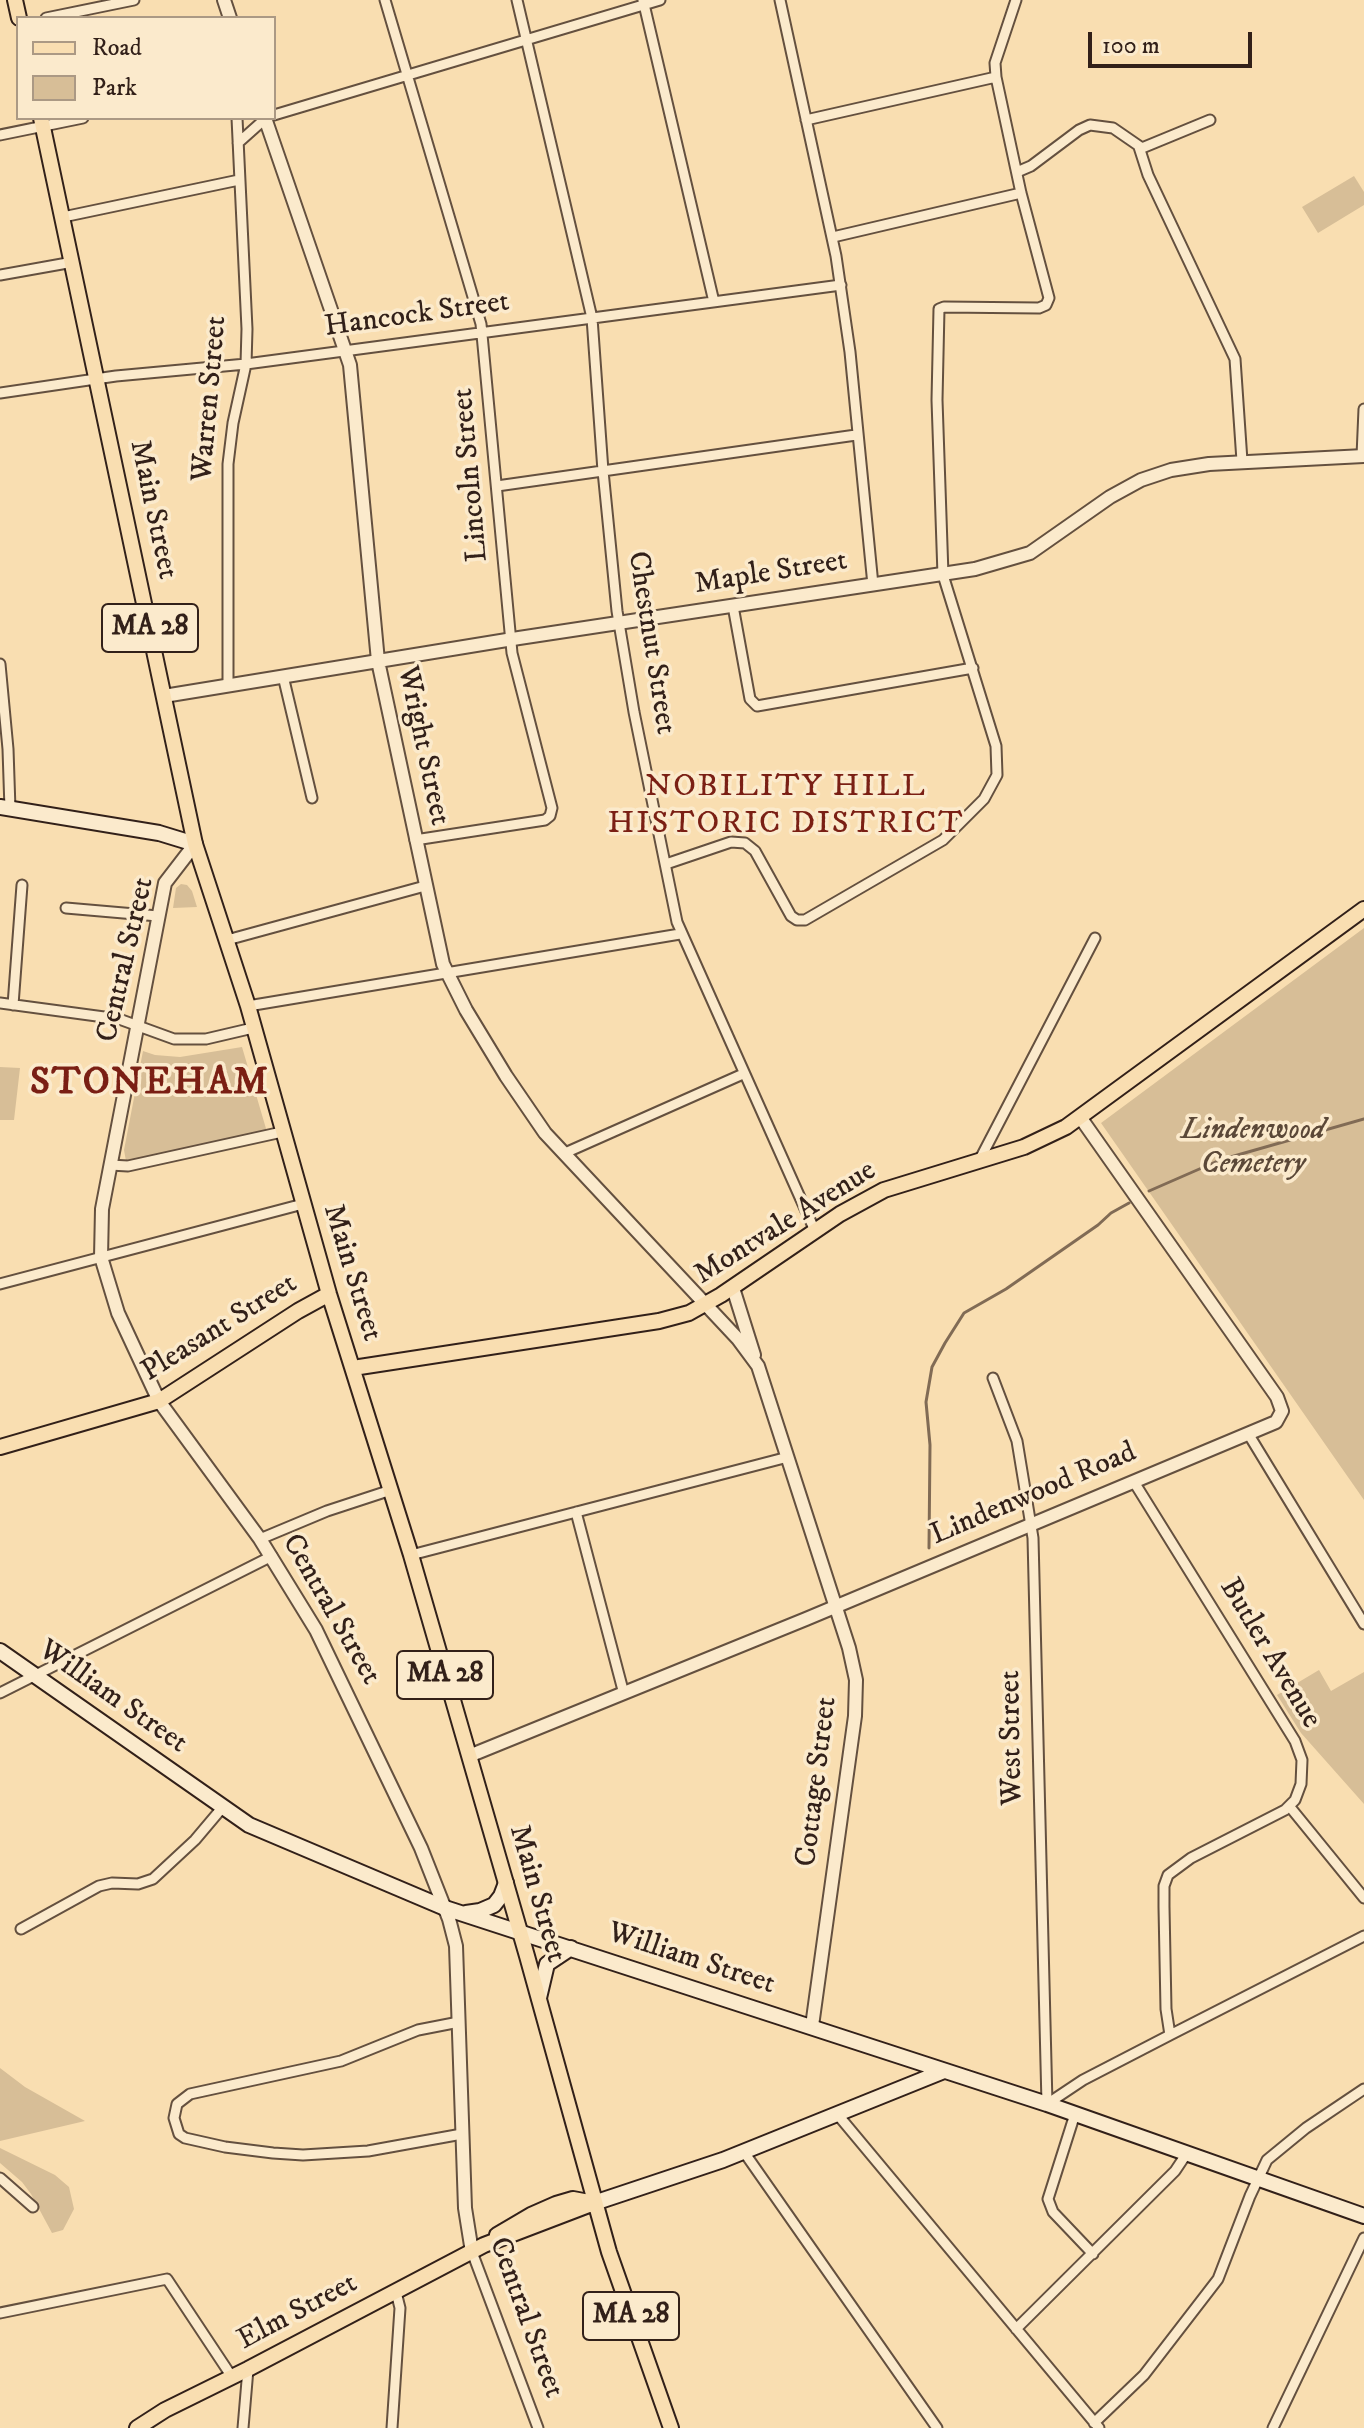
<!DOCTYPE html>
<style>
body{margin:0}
#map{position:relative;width:1364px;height:2428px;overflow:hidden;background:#f9deb1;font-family:"IM FELL DW Pica",serif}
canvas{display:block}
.legend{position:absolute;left:16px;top:16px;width:260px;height:104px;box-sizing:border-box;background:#fbeacc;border:2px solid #ab9984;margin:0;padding:10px 14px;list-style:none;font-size:24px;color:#322019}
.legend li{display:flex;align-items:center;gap:16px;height:40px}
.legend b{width:40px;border:2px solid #ab9984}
.scale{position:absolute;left:1088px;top:32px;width:164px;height:36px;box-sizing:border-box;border:4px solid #322019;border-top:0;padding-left:10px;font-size:24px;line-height:28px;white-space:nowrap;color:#322019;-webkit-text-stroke:6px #fbeacc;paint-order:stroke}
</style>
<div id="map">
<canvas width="1364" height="2428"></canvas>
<ul class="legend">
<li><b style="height:10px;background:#f9deb1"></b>Road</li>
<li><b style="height:22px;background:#d7be97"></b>Park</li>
</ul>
<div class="scale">100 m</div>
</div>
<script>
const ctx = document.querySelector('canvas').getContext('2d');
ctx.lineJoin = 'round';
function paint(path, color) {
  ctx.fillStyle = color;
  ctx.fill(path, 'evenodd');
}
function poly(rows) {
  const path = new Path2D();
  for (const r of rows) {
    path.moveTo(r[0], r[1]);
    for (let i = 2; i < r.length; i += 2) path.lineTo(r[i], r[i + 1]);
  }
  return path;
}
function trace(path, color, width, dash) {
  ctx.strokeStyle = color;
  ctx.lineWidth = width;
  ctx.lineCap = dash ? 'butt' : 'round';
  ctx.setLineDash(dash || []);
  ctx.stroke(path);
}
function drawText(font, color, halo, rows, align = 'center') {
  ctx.font = font + ' "IM FELL DW Pica",serif';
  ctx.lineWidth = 7;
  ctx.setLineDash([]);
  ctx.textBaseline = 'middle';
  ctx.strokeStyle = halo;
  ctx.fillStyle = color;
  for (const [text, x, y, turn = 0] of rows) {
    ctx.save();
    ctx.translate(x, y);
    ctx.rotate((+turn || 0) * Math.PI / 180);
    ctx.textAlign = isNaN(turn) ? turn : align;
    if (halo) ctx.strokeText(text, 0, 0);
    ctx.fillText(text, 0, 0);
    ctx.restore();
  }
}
paint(poly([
 [1354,176,1364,192,1364,205,1318,233,1302,207],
 [181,884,187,885,192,891,197,907,173,908,176,888],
 [1364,928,1364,1500,1101,1123],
 [242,1047,267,1132,126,1161,124,1150,143,1051,155,1055,180,1057],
 [0,1067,20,1068,14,1120,0,1120],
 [1319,1670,1331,1691,1364,1672,1364,1804,1301,1733,1277,1695],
 [0,2068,25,2087,85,2121,0,2141],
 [0,2148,55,2175,69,2187,74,2209,63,2230,52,2233,31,2194,22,2182,0,2163]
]), '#d7be97');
trace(poly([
 [1149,1191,1220,1160,1364,1119],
 [929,1548,930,1445,926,1402,932,1367,945,1343,964,1313,1006,1289,1098,1225,1111,1213,1129,1203]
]), '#816b55', 3);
const minor = poly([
 [385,0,481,324,512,653,552,808,550,816,545,820,415,840],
 [517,0,592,318,603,471,617,611,634,712,677,922,815,1231],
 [643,0,714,302],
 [780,0,836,256,850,352,873,585],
 [46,18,134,0],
 [996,77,995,63,1016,0],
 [274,115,660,0],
 [0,135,83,118],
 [238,143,266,118],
 [1139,147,1148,175,1235,359,1242,461],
 [1017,172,1031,166,1079,130,1090,125,1113,128,1142,148,1210,120],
 [63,217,239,180],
 [833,237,1021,193],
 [0,275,73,262],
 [0,393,116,376,246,364,841,285],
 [1362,456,1364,409],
 [497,486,856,435],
 [733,606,750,699,757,706,973,668],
 [0,664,8,749,10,809],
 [283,676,312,798],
 [228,684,228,464,233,423,246,364,247,329,237,118],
 [666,864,731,842,745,843,755,851,791,916,797,920,805,920,943,840,984,799,997,775,996,746,943,575,937,400,939,309,944,307,1039,308,1046,305,1049,298,1021,193,996,77,806,120],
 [66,908,158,916],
 [227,940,425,886],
 [0,1003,119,1019,174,1039,206,1039,253,1028],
 [13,1005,22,885],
 [248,1006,680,934],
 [565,1153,743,1074],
 [979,1161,1095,938],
 [110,1165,128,1166,282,1132],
 [0,1284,303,1204],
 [993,1378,1017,1441,1033,1538,1047,2104],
 [1249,1435,1364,1624],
 [576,1512,624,1694],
 [260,1539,327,1511,391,1490],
 [411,1555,788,1457],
 [0,1693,272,1556],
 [1290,1807,1364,1898],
 [21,1929,99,1886,112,1883,138,1884,153,1879,195,1840,222,1808],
 [459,2022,418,2030,341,2061,190,2094,177,2104,174,2118,179,2134,185,2138,225,2147,273,2153,303,2155,368,2151,462,2134],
 [1170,2035,1364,1936],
 [1047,2104,1083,2080,1170,2035,1166,2009,1164,1907,1164,1886,1168,1875,1191,1858,1285,1810,1295,1800,1301,1784,1302,1760,1295,1741,1134,1482],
 [1075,2114,1048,2199,1053,2212,1093,2254],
 [838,2115,1099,2428],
 [744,2152,937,2428],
 [0,2178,33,2207],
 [472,2252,538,2428],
 [0,2313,167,2279,232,2377],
 [1016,2329,1175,2171,1187,2153],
 [1094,2423,1144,2375,1218,2279,1250,2196,1267,2160,1306,2128,1364,2089],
 [243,2428,248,2369],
 [392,2428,400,2308,396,2292],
 [1273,2428,1364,2238]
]);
const tertiary = poly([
 [224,0,230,18],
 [265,118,350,365,378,661,443,964,466,1010,506,1076,545,1133,738,1339,758,1366,849,1648,856,1680,855,1716,812,2026],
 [164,696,519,638,975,569,1030,553,1110,497,1141,480,1171,470,1209,464,1364,456],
 [195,844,165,883,102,1209,101,1257,118,1313,159,1401,260,1539,316,1630,421,1848,449,1919,456,1946,465,2208,472,2252],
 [733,1288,754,1355],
 [469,1756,806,1619,1276,1422,1282,1411,1277,1397,1080,1117]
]);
const secondary = poly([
 [0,807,159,833,195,844],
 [0,1651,249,1825,445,1908,1047,2104,1364,2216],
 [466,1913,480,1911,494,1905,501,1896,506,1883],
 [539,1998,547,1964,571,1948],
 [594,2203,723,2160,944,2071]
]);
const primary = poly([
 [15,0,19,18],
 [41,118,195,844,248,1006,329,1294,411,1555,527,1956,609,2252,671,2428],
 [353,1368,659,1321,689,1313,721,1295,840,1214,884,1190,1024,1147,1066,1127,1364,909],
 [0,1447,159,1401,298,1311,329,1294],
 [497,2235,531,2215,556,2204,573,2199,594,2203],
 [137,2428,165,2410,248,2369,484,2245,594,2203]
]);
trace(minor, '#64503f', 13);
trace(tertiary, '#64503f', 16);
trace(secondary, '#322019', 18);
trace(primary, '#322019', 18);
trace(minor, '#fbeacc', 9);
trace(tertiary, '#fbeacc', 12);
trace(secondary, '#fbeacc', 14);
trace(primary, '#f9deb1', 14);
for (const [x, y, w] of [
 [150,628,96],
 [445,1675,96],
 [631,2316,96]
]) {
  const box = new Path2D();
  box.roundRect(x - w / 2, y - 24, w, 48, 6);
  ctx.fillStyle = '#fbeacc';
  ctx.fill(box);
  trace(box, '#322019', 2);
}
drawText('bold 28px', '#322019', null, [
 ["MA 28",150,628],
 ["MA 28",445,1675],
 ["MA 28",631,2316]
]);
drawText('30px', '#322019', '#fbeacc', [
 ["Hancock Street",417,316,-8],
 ["Warren Street",211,399,-85],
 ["Lincoln Street",472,475,-95],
 ["Main Street",152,510,78],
 ["Maple Street",771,574,-9],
 ["Chestnut Street",650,643,81],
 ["Wright Street",422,746,78],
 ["Central Street",127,960,-77],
 ["Montvale Avenue",786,1224,-32],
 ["Main Street",351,1273,73],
 ["Pleasant Street",220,1329,-32],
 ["Lindenwood Road",1034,1495,-23],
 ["Central Street",330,1610,60],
 ["Butler Avenue",1269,1654,59],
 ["William Street",112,1698,35],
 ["West Street",1013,1738,-91],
 ["Cottage Street",818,1782,-83],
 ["Main Street",536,1894,74],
 ["William Street",691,1960,18],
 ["Elm Street",298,2313,-28],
 ["Central Street",525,2318,70]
]);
drawText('italic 30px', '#5b4838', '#fbeacc', [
 ["Lindenwood",1253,1132],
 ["Cemetery",1253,1166]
]);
ctx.letterSpacing = '2px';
drawText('32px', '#7a1f14', '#fbeacc', [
 ["NOBILITY HILL",786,788],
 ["HISTORIC DISTRICT",786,825]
]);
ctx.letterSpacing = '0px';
ctx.letterSpacing = '2px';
drawText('bold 38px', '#7a1f14', '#fbeacc', [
 ["STONEHAM",150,1085]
]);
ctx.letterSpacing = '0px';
</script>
